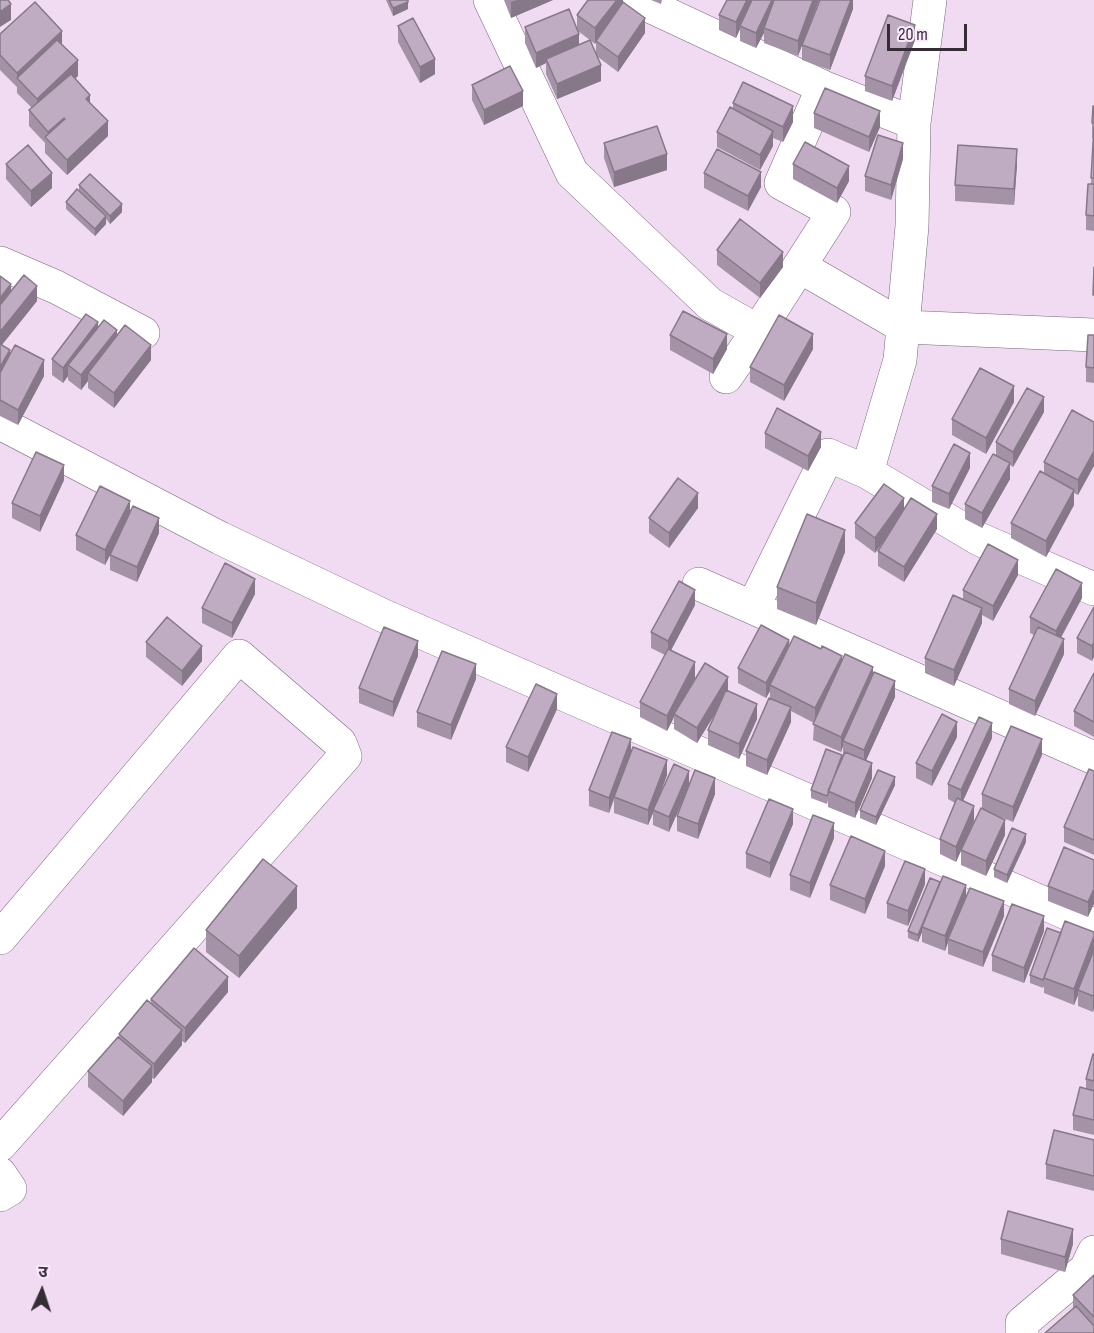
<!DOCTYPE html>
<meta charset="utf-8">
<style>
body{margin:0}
#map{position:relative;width:1094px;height:1333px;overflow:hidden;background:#f0dbf3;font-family:"Sofia Sans Condensed","Noto Sans Devanagari",sans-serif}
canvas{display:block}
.north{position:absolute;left:12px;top:1261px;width:60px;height:60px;-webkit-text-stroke:4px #fbeafd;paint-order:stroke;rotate:3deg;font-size:16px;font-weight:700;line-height:24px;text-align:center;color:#352c36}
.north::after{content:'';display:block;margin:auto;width:21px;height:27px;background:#352c36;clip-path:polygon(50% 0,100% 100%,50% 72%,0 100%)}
.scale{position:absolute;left:887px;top:24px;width:80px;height:27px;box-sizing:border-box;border:3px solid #352c36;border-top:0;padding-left:8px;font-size:18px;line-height:21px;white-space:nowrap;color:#352c36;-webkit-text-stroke:4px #fbeafd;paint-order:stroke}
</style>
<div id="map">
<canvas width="1094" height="1333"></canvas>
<div class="north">उ</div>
<div class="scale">20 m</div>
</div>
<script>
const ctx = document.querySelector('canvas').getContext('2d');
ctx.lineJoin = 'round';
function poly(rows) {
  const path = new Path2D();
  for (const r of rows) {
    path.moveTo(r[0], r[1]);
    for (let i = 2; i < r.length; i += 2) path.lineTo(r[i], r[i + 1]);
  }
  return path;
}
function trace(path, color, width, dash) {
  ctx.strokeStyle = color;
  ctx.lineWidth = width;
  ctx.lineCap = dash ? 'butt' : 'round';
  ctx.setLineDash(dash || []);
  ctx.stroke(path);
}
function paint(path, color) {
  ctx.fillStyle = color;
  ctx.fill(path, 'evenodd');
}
const minor = poly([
 [490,0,572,173,710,304,758,331],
 [637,0,823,87,914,123],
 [0,263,56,287,143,333],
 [799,266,904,327,1094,335],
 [726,377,758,331,834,212,781,183,823,87],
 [0,423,220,538,384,616,1094,925],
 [867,472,900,360,912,226,914,123,930,0],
 [699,584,1094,758],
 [753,607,828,455,867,472,979,539,1094,589],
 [0,938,239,656,340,743,345,756,0,1145],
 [0,1174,10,1189,0,1195],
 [1022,1333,1022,1323,1086,1269,1094,1252]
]);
trace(minor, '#78657a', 34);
trace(minor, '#fff', 33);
paint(poly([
 [386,0,408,0,408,9,393,16],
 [504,0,553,0,511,18],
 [623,0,623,2,645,33,618,72,598,57,601,81,557,99,546,74,546,63,536,68,525,43,525,27,577,28,577,15],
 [578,31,595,44,596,43,596,53,579,45],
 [651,0,662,0,661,4],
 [819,0,798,56,764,43,764,33,756,48,740,41,740,29,736,38,719,30,719,15],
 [853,0,853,9,830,70,802,60,802,45],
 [398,26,435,74,420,83,398,42],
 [0,34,62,44,78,76,75,78,108,136,67,175,45,153,45,143,29,126,29,110,32,108,17,93,17,87,0,70],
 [915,40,892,101,865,91,865,76],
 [472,85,523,106,484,125,472,100],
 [733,103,793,122,783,142,773,138,773,146,760,170,717,147,717,132,733,109],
 [1094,106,1094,231,1086,230,1086,215,1091,184,1093,139,1092,138,1092,123],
 [814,113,880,127,869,152,814,128],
 [604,143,667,170,614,187,604,158],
 [903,159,891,200,865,191,865,176],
 [6,164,52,188,31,207,6,179],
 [793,164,849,181,837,203,793,179],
 [1017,165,1014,205,955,201,955,185],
 [704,173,761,187,748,211,704,188],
 [79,185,122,212,110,224,106,219,106,224,95,236,66,209,66,202,79,191],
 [717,250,783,267,760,298,717,265],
 [0,276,11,291,37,301,2,345,10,354,44,376,18,425,0,416],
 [98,328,117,336,151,360,114,408,88,388,88,381,81,390,68,380,68,376,63,383,52,375,52,359],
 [670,335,727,349,713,374,670,350],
 [1094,335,1094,383,1086,382,1086,367],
 [813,349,784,401,750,382,750,367],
 [1014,402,986,454,952,435,952,419],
 [1044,412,1013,467,1010,465,1010,479,982,528,965,519,965,504,996,456,996,442],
 [1094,422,1078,495,1074,493,1074,505,1046,557,1011,538,1011,523,1044,474,1044,462],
 [765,433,821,447,808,471,765,448],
 [970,468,949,509,932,502,932,486],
 [64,480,40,532,12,518,12,503],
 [698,508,669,548,649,533,649,518],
 [904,509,937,529,904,582,878,566,878,551,887,536,875,553,855,538,855,523],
 [130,513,159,533,137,582,110,570,110,555,113,549,105,565,76,550,76,535],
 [845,552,816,625,777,609,777,587],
 [1018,575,993,621,982,615,982,623,954,686,925,673,925,658,963,600,963,590],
 [255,594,232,638,202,623,202,608],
 [1082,598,1061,638,1064,654,1035,716,1009,704,1009,689,1034,635,1030,633,1030,617],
 [695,605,671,650,695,678,686,695,728,691,757,719,739,759,708,745,708,730,716,712,697,743,674,729,674,717,667,731,640,717,640,702,665,655,651,648,651,632],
 [1094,607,1092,661,1077,653,1077,638],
 [146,642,202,661,182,686,146,657],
 [789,646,842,663,873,675,895,697,866,760,872,778,855,818,828,807,828,800,827,804,811,798,811,790,842,758,843,755,843,746,841,752,813,740,814,723,791,711,791,722,767,775,746,766,746,751,770,698,770,691,766,698,738,683,738,668],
 [418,656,393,717,359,703,359,688],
 [1094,673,1094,737,1074,726,1074,711],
 [476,679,451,740,417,727,417,712],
 [557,709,528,772,506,762,506,747],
 [957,737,932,786,916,778,916,763],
 [992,738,963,801,974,821,968,835,982,809,982,794,1042,755,1013,822,993,814,1005,835,986,876,961,865,961,851,956,862,940,854,940,839,955,803,948,799,948,784],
 [631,752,667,775,660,794,689,784,715,794,698,839,677,831,677,816,683,799,669,832,653,825,653,813,648,825,614,813,614,800,609,813,589,806,589,790],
 [1094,771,1094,855,1064,842,1064,827],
 [895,785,876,825,860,818,860,810],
 [793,824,770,878,746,868,746,853],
 [834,838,810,898,790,890,790,875],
 [1026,842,1007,883,994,877,994,869],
 [1094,860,1088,917,1048,901,1048,886],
 [885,866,865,914,830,900,830,885],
 [925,884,908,926,887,918,887,903],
 [966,897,1004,916,983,967,948,954,948,942,945,951,922,942,922,932,918,942,908,938,908,931],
 [297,908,239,978,206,952,206,930],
 [1044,931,1024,983,992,971,992,955],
 [1094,932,1093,1012,1078,1006,1078,995,1074,1005,1044,993,1044,986,1043,988,1030,983,1030,975,1061,933],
 [228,992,185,1043,182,1041,182,1045,154,1079,152,1078,152,1082,123,1116,88,1087,88,1071,119,1038,119,1034,151,1003,151,999],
 [1094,1054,1094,1135,1073,1130,1073,1115,1086,1089,1086,1079],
 [1094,1140,1094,1191,1046,1179,1046,1164],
 [1001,1239,1073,1244,1065,1272,1001,1254],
 [1094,1275,1094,1333,1073,1308,1073,1295]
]), '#a493a7');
paint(poly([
 [517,0,553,0,511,18,511,2],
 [617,0,623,0,623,7,596,41,595,44,595,28],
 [747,0,754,0,740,26,740,29,736,38,736,22],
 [772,0,779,0,764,28,764,33,756,48,756,33],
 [813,0,819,0,798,56,798,41],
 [851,0,853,0,853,9,830,70,830,55],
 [408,2,408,9,393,16,393,8],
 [11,4,11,20,0,27,0,12],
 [645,18,645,33,618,72,618,57],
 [915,25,915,40,892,101,892,86],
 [62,31,62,47,17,78,17,88,17,73],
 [579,34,579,49,546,59,546,63,536,68,536,53],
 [435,59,435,74,420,83,420,67],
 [78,60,78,76,37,114,37,99],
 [601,65,601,81,557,99,557,84],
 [523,91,523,106,484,125,484,110],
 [90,95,90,110,86,99],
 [793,106,793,122,783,142,783,127],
 [880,111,880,127,869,152,869,137],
 [64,118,64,133,48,141,48,132],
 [108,121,108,136,67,175,67,160],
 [773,131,773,146,760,170,760,155],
 [903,143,903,159,891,200,891,185],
 [1017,149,1017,165,1014,205,1014,189],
 [667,154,667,170,614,187,614,172],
 [849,166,849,181,837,203,837,188],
 [761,172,761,187,748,211,748,196],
 [52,173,52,188,31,207,31,191],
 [122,204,122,212,110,224,110,216],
 [106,216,106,224,95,236,95,229],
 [783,252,783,267,760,298,760,283],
 [11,284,11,300,0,313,0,298],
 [37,286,37,301,0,347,0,332],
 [98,322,98,337,68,365,68,376,63,383,63,368],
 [117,330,117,345,88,373,88,381,81,390,81,375],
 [727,334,727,349,713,374,713,359],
 [813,334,813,349,784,401,784,385],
 [151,345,151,360,114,408,114,393],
 [10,350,10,365,0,382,0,367],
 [44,360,44,376,18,425,18,410],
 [1014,386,1014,402,986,454,986,438],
 [1044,397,1044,412,1013,467,1013,452],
 [821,432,821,447,808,471,808,456],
 [1094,451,1094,466,1078,495,1078,480],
 [970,453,970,468,949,509,949,494],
 [1010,463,1010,479,982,528,982,513],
 [64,465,64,480,40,532,40,516],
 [1074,490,1074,505,1046,557,1046,541],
 [698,493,698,508,669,548,669,533],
 [904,498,904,513,875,553,875,538],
 [130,501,130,516,105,565,105,550],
 [937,514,937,529,904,582,904,567],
 [159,518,159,533,137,582,137,567],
 [845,530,845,552,816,625,816,603],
 [1018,560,1018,575,993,621,993,606],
 [255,579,255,594,232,638,232,623],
 [1082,583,1082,598,1056,646,1056,631],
 [695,590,695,605,668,656,668,641],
 [982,608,982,623,954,686,954,670],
 [1064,639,1064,654,1035,716,1035,701],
 [789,640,789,655,770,685,770,691,766,698,766,683],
 [418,641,418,656,393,717,393,702],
 [1094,642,1094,657,1092,661,1092,646],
 [202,646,202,661,182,686,182,671],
 [842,656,842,671,815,723,815,708],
 [695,662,695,678,675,714,674,714,674,717,667,731,667,716],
 [476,664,476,679,451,740,451,725],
 [873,667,873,682,843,741,843,746,841,752,841,737],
 [728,677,728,693,697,743,697,728],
 [895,681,895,697,864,765,864,750],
 [557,694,557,709,528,772,528,757],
 [757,704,757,719,739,759,739,744],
 [791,707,791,722,767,775,767,760],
 [957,722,957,737,932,786,932,771],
 [992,723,992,738,961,805,961,790],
 [631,739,631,754,614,797,609,813,609,798],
 [1042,739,1042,755,1013,822,1013,807],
 [667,760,667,775,654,810,653,810,653,813,648,825,648,810],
 [872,763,872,778,855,818,855,803],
 [689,771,689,786,669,832,669,817],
 [895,777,895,785,876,825,876,817],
 [715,778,715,794,698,839,698,824],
 [974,806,974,821,956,862,956,847],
 [793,809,793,824,770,878,770,863],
 [1005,820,1005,835,986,876,986,861],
 [834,823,834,838,810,898,810,883],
 [1026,834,1026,842,1007,883,1007,875],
 [885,851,885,866,865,914,865,899],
 [925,869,925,884,908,926,908,911],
 [940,882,922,927,922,932,918,942,918,935],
 [966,885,966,900,948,939,948,942,945,951,945,936],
 [297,886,297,908,239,978,239,956],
 [1094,889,1094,904,1088,917,1088,902],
 [1004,901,1004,916,983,967,983,952],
 [1044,916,1044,931,1024,983,1024,968],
 [1094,936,1094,951,1078,990,1078,995,1074,1005,1074,989],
 [228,977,228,992,185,1043,185,1028],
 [1094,994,1094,1009,1093,1012,1093,996],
 [182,1030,182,1045,154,1079,154,1064],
 [152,1066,152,1082,123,1116,123,1101],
 [1073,1229,1073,1244,1065,1272,1065,1257]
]), '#867888');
const building = poly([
 [0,0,8,0,11,4,0,12,0,0],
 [389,0,408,0,408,2,393,8,389,0],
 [588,0,617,0,595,28,577,15,588,0],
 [727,0,747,0,736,22,719,15,727,0],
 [752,0,772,0,756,33,740,26,752,0],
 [774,0,813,0,798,41,764,28,774,0],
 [820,0,851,0,830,55,802,45,820,0],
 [35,2,62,31,17,73,0,55,0,34,35,2],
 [623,2,645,18,618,57,596,41,623,2],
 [569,9,579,34,536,53,525,27,569,9],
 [888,15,915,25,892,86,865,76,888,15],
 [413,18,435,59,420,67,398,26,413,18],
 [57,40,78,60,37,99,17,78,57,40],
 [590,40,601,65,557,84,546,59,590,40],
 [510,66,523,91,484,110,472,85,510,66],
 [71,74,90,95,86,99,108,121,67,160,45,137,65,119,64,118,48,132,29,110,71,74],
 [743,82,793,106,783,127,733,103,743,82],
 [825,88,880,111,869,137,814,113,825,88],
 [1093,106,1094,106,1094,123,1092,123,1093,106],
 [730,107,773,131,760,155,717,132,730,107],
 [657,126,667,154,614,172,604,143,657,126],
 [1094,127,1094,178,1091,178,1094,127],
 [878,135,903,143,891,185,865,176,878,135],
 [805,142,849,166,837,188,793,164,805,142],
 [28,145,52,173,31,191,6,164,28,145],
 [958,145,1017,149,1014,189,955,185,958,145],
 [717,149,761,172,748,196,704,173,717,149],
 [90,174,122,204,110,216,79,185,90,174],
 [1088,184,1094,184,1094,216,1086,215,1088,184],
 [77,189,106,216,95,229,66,202,77,189],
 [740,219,783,252,760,283,717,250,740,219],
 [1094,267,1094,295,1093,295,1094,267],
 [24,275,37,286,0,332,0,305,24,275],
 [0,276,11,284,0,298,0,276],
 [683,311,727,334,713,359,670,335,683,311],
 [86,314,98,322,63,368,52,359,86,314],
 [779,315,813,334,784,385,750,367,779,315],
 [104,320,117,330,81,375,68,365,104,320],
 [125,325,151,345,114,393,88,373,125,325],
 [1088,335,1094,335,1094,368,1086,367,1088,335],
 [0,344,10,350,0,367,0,344],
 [15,345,44,360,18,410,0,400,0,373,15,345],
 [980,368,1014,386,986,438,952,419,980,368],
 [1027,388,1044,397,1013,452,996,442,1027,388],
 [777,408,821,432,808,456,765,433,777,408],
 [1072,410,1094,422,1094,451,1078,480,1044,462,1072,410],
 [954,444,970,453,949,494,932,486,954,444],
 [36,452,64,465,40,516,12,503,36,452],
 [993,454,1010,463,982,513,965,504,993,454],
 [1040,471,1074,490,1046,541,1011,523,1040,471],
 [678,478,698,493,669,533,649,518,678,478],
 [884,484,904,498,875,538,855,523,884,484],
 [100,486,130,501,105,550,76,535,100,486],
 [911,498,937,514,904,567,878,551,911,498],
 [133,506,159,518,137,567,110,555,133,506],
 [807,514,845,530,816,603,777,587,807,514],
 [988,544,1018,560,993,606,963,590,988,544],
 [225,563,255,579,232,623,202,608,225,563],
 [1056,569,1082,583,1056,631,1030,617,1056,569],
 [679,581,695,590,668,641,651,632,679,581],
 [953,595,982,608,954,670,925,658,953,595],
 [1094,607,1094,642,1092,646,1077,638,1094,607],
 [167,617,202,646,182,671,146,642,167,617],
 [761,625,789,640,766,683,738,668,761,625],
 [384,627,418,641,393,702,359,688,384,627],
 [1038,627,1064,639,1035,701,1009,689,1038,627],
 [794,636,821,649,822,646,842,656,815,708,770,685,794,636],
 [668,649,695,662,667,716,640,702,668,649],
 [442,651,476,664,451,725,417,712,442,651],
 [845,654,873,667,841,737,813,724,845,654],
 [705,663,728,677,697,728,674,714,705,663],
 [874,672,895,681,864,750,843,741,874,672],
 [1094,673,1094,722,1074,711,1094,673],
 [536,684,557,694,528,757,506,747,536,684],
 [726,690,757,704,739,744,708,730,726,690],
 [769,698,791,707,767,760,746,751,769,698],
 [942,714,957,722,932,771,916,763,942,714],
 [979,717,992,723,961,790,948,784,979,717],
 [1011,726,1042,739,1013,807,982,794,1011,726],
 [612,732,631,739,609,798,589,790,612,732],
 [633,747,667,760,648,810,614,797,633,747],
 [826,749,842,755,827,796,811,790,826,749],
 [845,752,872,763,855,803,828,791,845,752],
 [674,764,689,771,669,817,653,810,674,764],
 [1089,769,1094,771,1094,840,1064,827,1089,769],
 [695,770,715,778,698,824,677,816,695,770],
 [878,770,895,777,876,817,860,810,878,770],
 [957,798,974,806,956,847,940,839,957,798],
 [769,799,793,809,770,863,746,853,769,799],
 [981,808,1005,820,986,861,961,850,981,808],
 [813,815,834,823,810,883,790,875,813,815],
 [1012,828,1026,834,1007,875,994,869,1012,828],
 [851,836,885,851,865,899,830,885,851,836],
 [1064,847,1094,860,1094,889,1088,902,1048,886,1064,847],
 [263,859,297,886,239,956,206,930,263,859],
 [905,861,925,869,908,911,887,903,905,861],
 [943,876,966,885,945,936,922,927,943,876],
 [930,878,940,882,918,935,908,931,930,878],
 [970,888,1004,901,983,952,948,939,970,888],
 [1012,904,1044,916,1024,968,992,955,1012,904],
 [1065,921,1094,932,1094,936,1074,989,1044,978,1065,921],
 [1047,928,1061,933,1043,980,1030,975,1047,928],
 [194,948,228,977,185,1028,151,999,194,948],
 [1094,950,1094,994,1093,996,1078,990,1094,950],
 [147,1000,182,1030,154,1064,119,1034,147,1000],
 [118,1037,152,1066,123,1101,88,1071,118,1037],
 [1093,1054,1094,1054,1094,1081,1086,1079,1093,1054],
 [1080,1087,1094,1091,1094,1120,1073,1115,1080,1087],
 [1054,1130,1094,1140,1094,1176,1046,1164,1054,1130],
 [1008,1211,1073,1229,1065,1257,1001,1239,1008,1211],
 [1094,1275,1094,1317,1073,1295,1094,1275],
 [1076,1306,1094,1326,1094,1333,1045,1333,1076,1306]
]);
paint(building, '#bfabc2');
trace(building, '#867888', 1.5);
</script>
